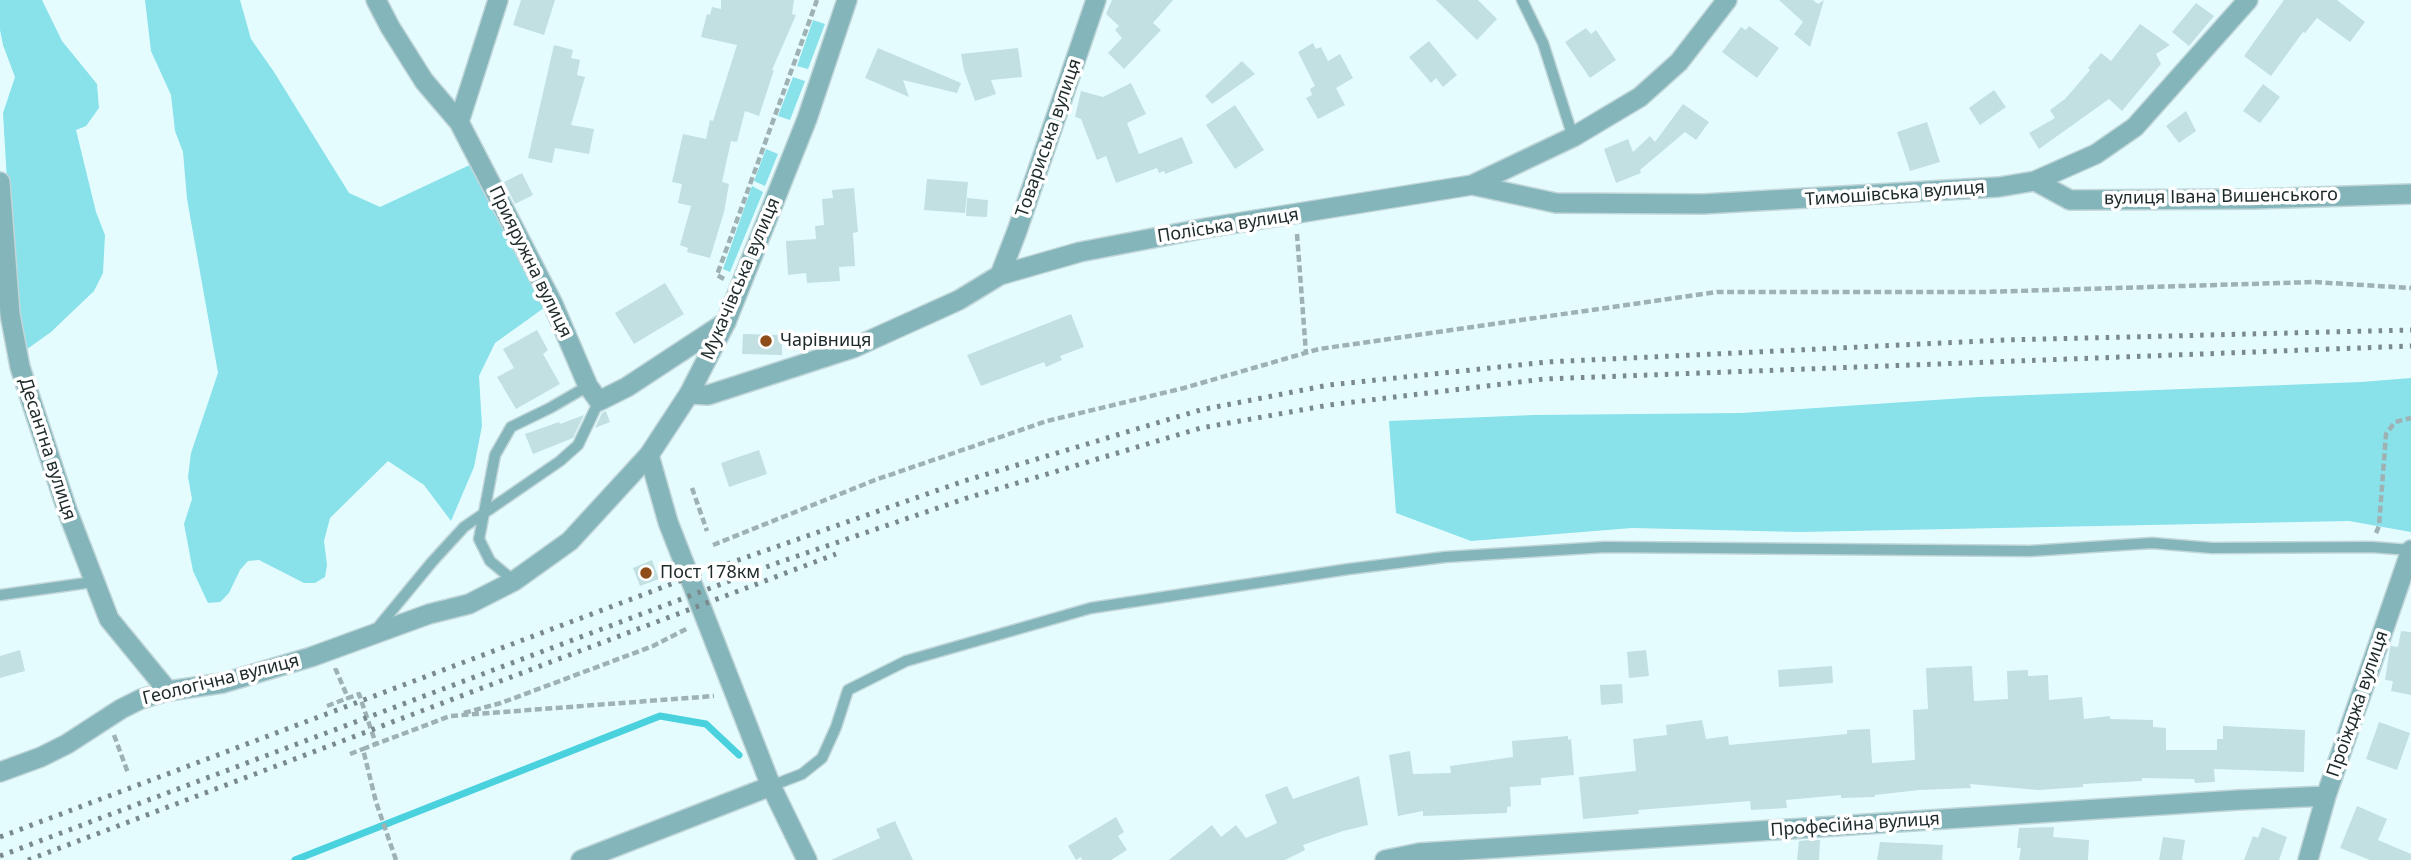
<!DOCTYPE html>
<meta charset="utf-8">
<style>
body{margin:0}
canvas{display:block;background:#e5fcff}
</style>
<canvas width="2411" height="860"></canvas>
<script>
const ctx = document.querySelector('canvas').getContext('2d');
ctx.lineJoin = 'round';
function paint(path, color) {
  ctx.fillStyle = color;
  ctx.fill(path, 'evenodd');
}
function poly(rows) {
  const path = new Path2D();
  for (const r of rows) {
    path.moveTo(r[0], r[1]);
    for (let i = 2; i < r.length; i += 2) path.lineTo(r[i], r[i + 1]);
  }
  return path;
}
function trace(path, color, width, dash) {
  ctx.strokeStyle = color;
  ctx.lineWidth = width;
  ctx.lineCap = dash ? 'butt' : 'round';
  ctx.setLineDash(dash || []);
  ctx.stroke(path);
}
function drawText(font, color, halo, rows, align = 'center') {
  ctx.font = font + ' "Noto Sans",sans-serif';
  ctx.lineWidth = 7;
  ctx.setLineDash([]);
  ctx.textBaseline = 'middle';
  ctx.strokeStyle = halo;
  ctx.fillStyle = color;
  for (const [text, x, y, turn = 0] of rows) {
    ctx.save();
    ctx.translate(x, y);
    ctx.rotate((+turn || 0) * Math.PI / 180);
    ctx.textAlign = isNaN(turn) ? turn : align;
    if (halo) ctx.strokeText(text, 0, 0);
    ctx.fillText(text, 0, 0);
    ctx.restore();
  }
}
paint(poly([
 [0,0,42,0,62,41,97,84,99,108,86,126,76,130,96,212,105,235,103,273,94,291,51,332,23,352,15,315,3,113,15,77,3,45,0,30],
 [145,0,240,0,251,39,274,72,349,193,380,207,474,163,548,305,495,343,479,376,482,426,474,467,451,521,424,485,388,461,330,518,324,541,327,565,325,577,315,583,304,583,259,560,248,561,240,570,229,593,220,602,208,603,193,571,184,524,192,499,188,477,191,453,218,373,187,199,183,152,175,131,171,95,151,51],
 [813,20,825,24,808,69,797,66],
 [793,77,805,81,790,120,778,116],
 [766,149,778,154,765,186,754,181],
 [752,186,763,192,730,272,723,269],
 [2411,378,2411,532,2349,521,1800,532,1632,528,1471,541,1396,513,1389,421,1534,415,1742,413,1979,397,2361,382]
]), '#89e1ea');
trace(poly([
 [295,860,660,716,706,724,739,755]
]), '#49d1de', 7);
paint(poly([
 [521,0,555,0,544,35,513,25],
 [721,0,794,0,792,14,796,15,772,70,774,70,759,116,745,111,737,142,731,141,722,182,729,184,724,212,710,258,687,252,688,248,680,245,691,206,678,203,682,184,672,182,683,134,706,139,710,120,713,121,737,45,701,37,707,14,710,15,712,7,721,9],
 [1112,0,1173,0,1153,23,1161,30,1124,69,1108,53,1122,38,1115,30,1119,26,1106,14],
 [1436,0,1478,0,1497,19,1477,40],
 [1779,0,1813,0,1818,4,1824,0,1810,47,1794,34,1803,22],
 [2284,0,2337,0,2365,22,2350,42,2317,18,2305,33,2303,32,2271,76,2244,56],
 [2196,3,2214,16,2189,46,2172,32],
 [2140,24,2170,45,2156,54,2161,64,2122,111,2109,99,2039,149,2029,133,2055,118,2050,110,2065,99,2090,70,2088,68,2101,53,2111,61],
 [1749,26,1779,48,1757,78,1722,52,1741,27,1746,30],
 [1586,28,1591,34,1596,30,1616,60,1590,78,1565,42],
 [1429,41,1457,75,1443,87,1436,78,1431,83,1409,57],
 [1313,43,1316,49,1321,47,1328,61,1340,54,1353,78,1336,88,1345,105,1318,119,1306,98,1312,95,1310,89,1315,86,1298,52],
 [554,45,573,50,571,58,580,60,577,75,585,77,571,125,594,129,589,154,555,148,552,163,528,158],
 [878,48,961,83,957,93,903,80,909,97,865,78],
 [1018,48,1022,77,991,80,996,94,975,101,964,70,961,54],
 [1242,61,1255,74,1212,104,1205,96],
 [1131,83,1146,114,1127,123,1139,154,1182,137,1193,163,1165,174,1164,171,1159,173,1157,168,1116,183,1106,156,1097,160,1081,119,1075,117,1081,91,1103,97],
 [2263,84,2280,97,2260,123,2243,111],
 [1994,90,2006,107,1980,125,1969,108],
 [1683,104,1709,122,1696,140,1685,132,1640,170,1641,173,1616,183,1604,149,1628,139,1633,152,1650,136,1655,142],
 [1235,105,1264,150,1235,169,1206,125],
 [2186,111,2196,131,2179,143,2166,126],
 [1927,122,1940,162,1910,171,1897,132],
 [522,173,533,195,515,204,504,182],
 [927,179,968,182,965,213,924,210],
 [854,188,858,232,853,233,855,266,839,267,840,281,807,283,806,273,788,275,786,241,816,239,815,226,824,225,822,199,833,198,832,190],
 [967,198,988,200,987,217,966,216],
 [665,283,684,314,634,344,615,313],
 [1071,314,1084,347,1060,356,1062,360,1046,367,1044,362,981,386,967,355],
 [537,330,548,350,543,354,560,384,516,409,497,377,514,368,503,349],
 [743,334,782,335,782,355,742,354],
 [606,411,610,422,595,428,602,413],
 [584,415,573,438,533,454,525,434,559,422,560,424],
 [759,450,767,474,729,487,721,463],
 [652,560,659,579,640,586,633,568],
 [2401,631,2411,632,2411,695,2391,691,2393,681,2385,680,2390,648,2391,646,2398,647],
 [20,650,25,671,0,678,0,656],
 [1646,650,1649,676,1629,678,1627,652],
 [1832,666,1833,683,1779,687,1778,670],
 [1972,666,1974,701,2008,699,2007,671,2028,670,2028,676,2048,675,2049,700,2082,697,2084,719,2110,716,2110,719,2153,720,2153,727,2166,728,2166,750,2217,750,2217,739,2223,739,2223,726,2305,730,2304,772,2214,769,2215,782,2195,783,2194,779,2142,778,2142,781,2083,784,2083,787,2038,790,1970,784,1971,788,1919,790,1875,795,1875,797,1841,798,1841,795,1786,800,1787,808,1751,810,1750,801,1638,810,1639,814,1583,819,1579,777,1636,771,1633,739,1667,735,1666,725,1702,720,1706,739,1728,736,1729,745,1847,734,1847,730,1870,729,1872,763,1915,760,1913,710,1928,709,1926,668],
 [1622,684,1623,703,1601,705,1600,685],
 [2379,722,2410,733,2397,770,2366,759],
 [1568,736,1568,740,1571,739,1574,775,1541,778,1541,785,1510,787,1511,806,1507,807,1507,813,1423,816,1423,811,1398,816,1389,755,1410,751,1413,774,1451,773,1450,766,1513,757,1512,741],
 [1359,776,1368,825,1343,831,1303,845,1305,850,1285,860,1169,860,1212,825,1221,837,1236,825,1246,838,1277,823,1265,795,1287,786,1293,799],
 [2357,806,2387,819,2378,840,2411,854,2411,860,2370,860,2340,848],
 [1116,817,1124,832,1118,836,1127,850,1111,860,1082,860,1081,857,1076,860,1068,846],
 [895,821,913,860,831,860,880,838,876,829],
 [2054,827,2053,837,2089,840,2088,860,2019,860,2021,848,2017,848,2019,828],
 [2262,827,2287,837,2279,860,2244,860,2253,836,2258,838],
 [2163,837,2185,840,2182,860,2159,860],
 [1809,840,1820,840,1819,860,1797,860,1799,841],
 [1880,842,1943,845,1942,860,1877,860]
]), '#c2dfe2');
const service = poly([
 [1522,0,1543,43,1573,137],
 [514,581,490,561,479,539,495,455,511,427,550,408,588,386],
 [0,595,93,582],
 [375,631,432,562,464,527,560,461,578,445,599,401],
 [771,786,802,774,822,758,836,727,848,690,906,661,1091,608,1349,569,1445,557,1605,547,2030,551,2152,543,2212,548,2371,547,2410,550]
]);
const minor = poly([
 [376,0,390,27,424,81,459,122,553,304,588,386,599,401,627,387,726,322],
 [459,122,498,0],
 [2035,181,2070,200,2254,199,2411,194],
 [0,182,10,314,20,367,67,510,109,619,168,691],
 [1472,185,1556,203,1703,204,1999,187,2035,181,2096,154,2135,127,2248,0],
 [1000,275,1017,231,1096,0],
 [689,394,708,395,853,348,959,300,1000,275,1080,252,1206,228,1472,185,1573,137,1640,97,1679,62,1727,0],
 [649,455,668,522,771,786,807,860],
 [581,860,771,786],
 [1385,860,1419,853,2238,800,2326,796],
 [2308,860,2326,796,2411,550]
]);
const tertiary = poly([
 [0,772,41,757,67,744,121,709,141,699,168,691,223,683,311,657,429,614,469,604,514,581,570,541,649,455,689,394,726,322,807,119,847,0]
]);
trace(service, '#c1d6d9', 13);
trace(minor, '#c1d6d9', 22);
trace(tertiary, '#c1d6d9', 22);
trace(poly([
 [1297,234,1306,353],
 [724,279,717,275,817,0],
 [692,488,707,531],
 [2376,533,2379,526,2386,434,2395,422,2411,418],
 [713,545,875,480,1047,421,1184,388,1319,349,1717,292,1984,292,2314,282,2411,288],
 [334,671,336,670,348,698,359,694,376,744],
 [327,706,348,698],
 [464,713,501,703,653,646,688,628],
 [114,735,128,773],
 [350,754,363,749],
 [396,860,376,802,363,749,450,716,714,696]
]), '#9eb1b3', 4.5, [7, 3.5]);
trace(service, '#84b5ba', 10);
trace(minor, '#84b5ba', 19);
trace(tertiary, '#84b5ba', 19);
trace(poly([
 [0,837,690,577,964,481,1200,410,1329,385,1547,362,2006,340,2411,330],
 [0,856,777,563,967,498,1201,428,1329,405,1544,379,2411,346],
 [28,860,836,554]
]), '#7a8a8c', 5, [3.5, 7]);
for (const [x, y, r, color] of [
 [766,341,7,"#8d4c18"],
 [646,573,7,"#8d4c18"]
]) {
  const dot = new Path2D();
  dot.arc(x, y, r, 0, 2 * Math.PI);
  ctx.fillStyle = color;
  ctx.fill(dot);
  trace(dot, '#fff', 2.5);
}
drawText('18px', '#1e292a', '#fff', [
 ["Товариська вулиця",1049,138,-71],
 ["Тимошівська вулиця",1895,194,-4],
 ["вулиця Івана Вишенського",2221,197,-1],
 ["Поліська вулиця",1228,226,-9],
 ["Прияружна вулиця",530,262,64],
 ["Мукачівська вулиця",741,279,-67],
 ["Десантна вулиця",47,449,72],
 ["Геологічна вулиця",221,680,-14],
 ["Проїжджа вулиця",2358,704,-71],
 ["Професійна вулиця",1855,825,-4]
]);
drawText('18px', '#1e292a', '#fff', [
 ["Чарівниця",780,341],
 ["Пост 178км",660,573]
], 'left');
</script>
